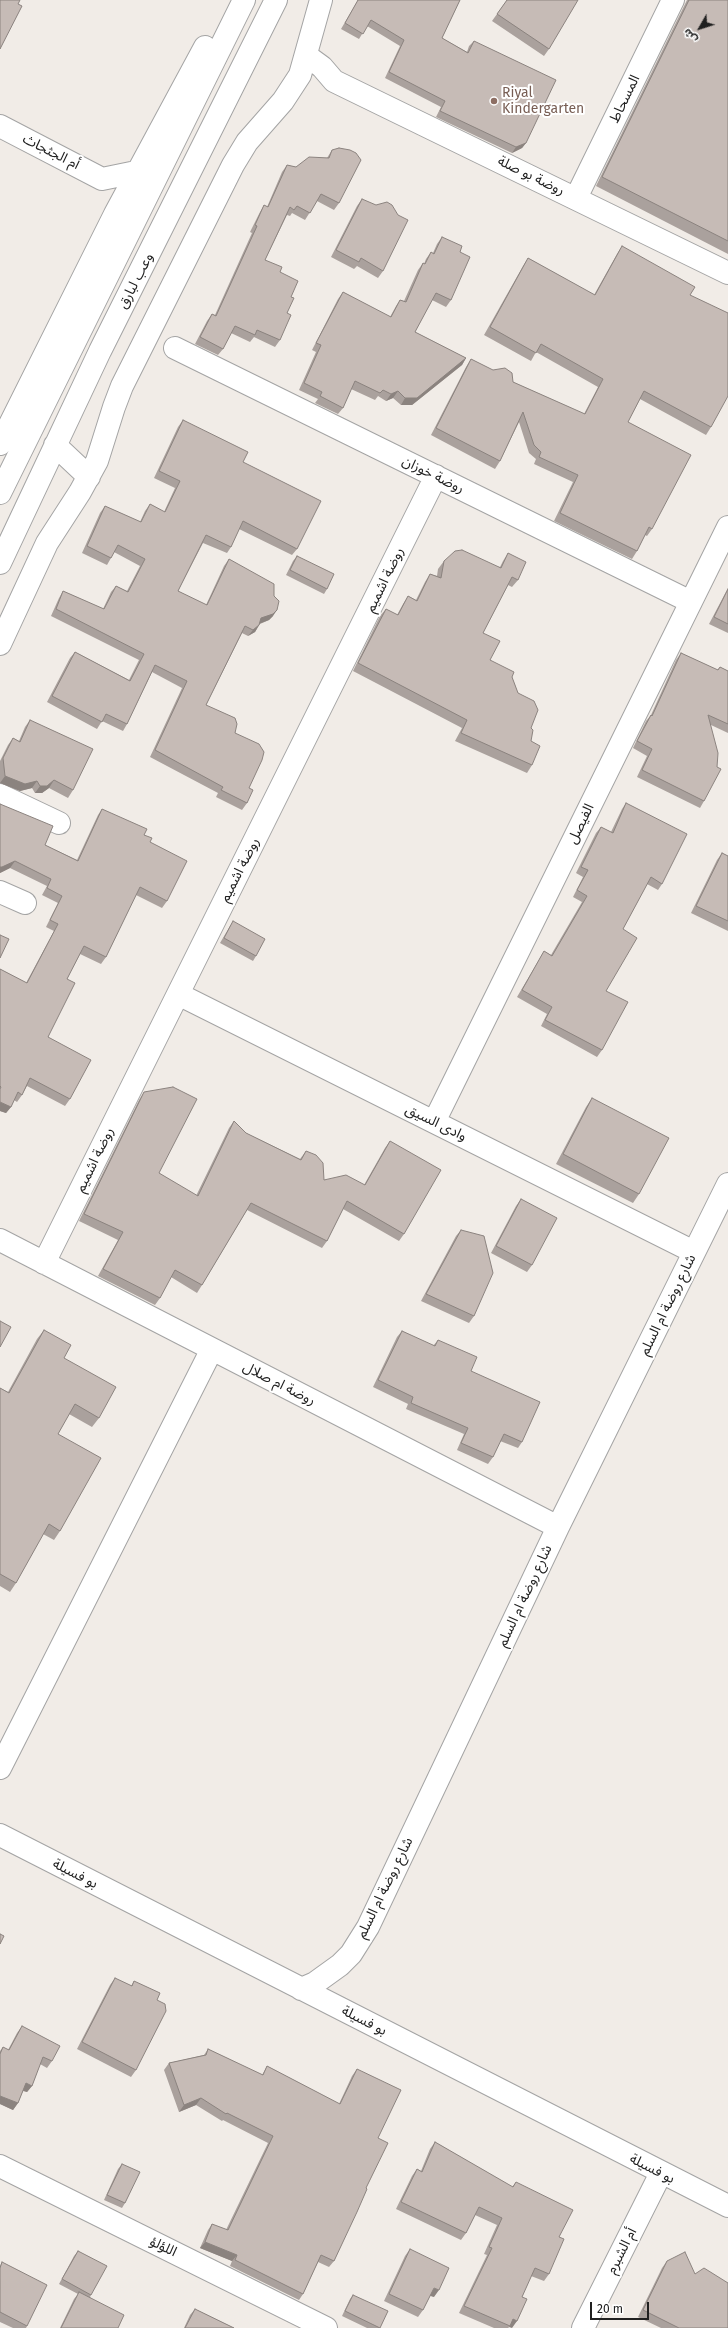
<!DOCTYPE html>
<meta charset="utf-8">
<style>
body{margin:0}
#map{position:relative;width:728px;height:2328px;overflow:hidden;background:#f1ece7;font-family:"Fira Sans","Noto Sans Arabic",sans-serif}
canvas{display:block}
.north{position:absolute;left:680px;top:8px;width:40px;height:40px;-webkit-text-stroke:3px #fff;paint-order:stroke;rotate:231deg;font-size:11px;font-weight:700;line-height:16px;text-align:center;color:#202020}
.north::after{content:'';display:block;margin:auto;width:14px;height:18px;background:#202020;clip-path:polygon(50% 0,100% 100%,50% 72%,0 100%)}
.scale{position:absolute;left:590px;top:2302px;width:59px;height:18px;box-sizing:border-box;border:2px solid #202020;border-top:0;padding-left:5px;font-size:12px;line-height:14px;white-space:nowrap;color:#202020;-webkit-text-stroke:3px #fff;paint-order:stroke}
</style>
<div id="map">
<canvas width="728" height="2328"></canvas>
<div class="north">ش</div>
<div class="scale">20 m</div>
</div>
<script>
const ctx = document.querySelector('canvas').getContext('2d');
ctx.lineJoin = 'round';
function poly(rows) {
  const path = new Path2D();
  for (const r of rows) {
    path.moveTo(r[0], r[1]);
    for (let i = 2; i < r.length; i += 2) path.lineTo(r[i], r[i + 1]);
  }
  return path;
}
function trace(path, color, width, dash) {
  ctx.strokeStyle = color;
  ctx.lineWidth = width;
  ctx.lineCap = dash ? 'butt' : 'round';
  ctx.setLineDash(dash || []);
  ctx.stroke(path);
}
function paint(path, color) {
  ctx.fillStyle = color;
  ctx.fill(path, 'evenodd');
}
function drawText(font, color, halo, rows, align = 'center') {
  ctx.font = font + ' "Fira Sans","Noto Sans Arabic",sans-serif';
  ctx.lineWidth = 4;
  ctx.setLineDash([]);
  ctx.textBaseline = 'middle';
  ctx.strokeStyle = halo;
  ctx.fillStyle = color;
  for (const [text, x, y, turn = 0] of rows) {
    ctx.save();
    ctx.translate(x, y);
    ctx.rotate((+turn || 0) * Math.PI / 180);
    ctx.textAlign = isNaN(turn) ? turn : align;
    if (halo) ctx.strokeText(text, 0, 0);
    ctx.fillText(text, 0, 0);
    ctx.restore();
  }
}
const minor = poly([
 [307,56,322,67,334,81,728,273],
 [0,126,102,179,136,172],
 [576,198,673,0],
 [175,348,691,602],
 [0,444,115,214,205,47],
 [55,445,89,477],
 [0,493,244,0],
 [0,563,100,351,276,0],
 [0,644,47,543,80,492,97,461,114,407,122,386,233,165,247,142,283,101,300,75,321,0],
 [0,795,59,823],
 [0,892,25,903],
 [178,994,694,1252],
 [434,1122,728,527],
 [0,1240,558,1527],
 [44,1263,436,476],
 [0,1768,212,1349],
 [0,1835,728,2206],
 [301,1989,315,1983,340,1965,351,1954,368,1927,558,1527,728,1184],
 [0,2166,326,2328],
 [583,2328,661,2173]
]);
trace(minor, '#a4a4a4', 24);
trace(minor, '#fff', 22);
paint(poly([
 [358,0,460,0,442,38,467,52,469,46,474,41,526,143,522,148,512,153,436,117,441,107,385,78,400,46,367,26,359,39,341,29],
 [507,0,549,49,544,56,492,21],
 [687,0,728,0,728,254,596,186],
 [332,150,339,203,334,210,317,201,305,220,292,213,290,216,287,215,265,260,280,272,291,297,280,340,275,347,254,337,250,342,231,333,223,349,218,355,195,344,207,321,212,314,215,315,252,233,250,232,260,212,264,205,267,207,282,172,287,165,296,167,327,158],
 [362,199,383,271,378,278,357,266,354,269,331,257,357,206],
 [442,237,460,252,451,300,446,307,432,300,415,332,466,358,462,365,412,405,401,405,393,398,386,401,378,396,375,400,351,389,343,408,338,414,315,403,318,399,299,390,316,352,312,350,338,299,343,292,390,317,396,306,400,300,404,301,418,270,423,263,424,264,426,259,431,252,433,253,437,244],
 [622,246,690,295,711,427,706,435,640,399,628,422,652,529,647,536,645,535,637,551,632,559,554,521,573,482,534,464,536,459,529,453,519,422,500,461,495,469,431,435,466,367,471,359,513,382,584,414,598,387,536,352,531,361,484,335,523,266,528,258,594,295,617,254],
 [183,420,243,462,297,549,292,555,239,529,231,547,227,553,203,543,178,591,206,605,224,566,229,559,273,616,269,620,260,624,255,632,248,636,242,633,206,705,235,733,249,788,247,803,242,810,216,797,218,793,150,757,182,688,152,672,127,724,123,731,102,721,97,729,47,702,70,658,75,652,129,680,139,660,51,616,59,598,63,591,103,609,111,592,116,586,127,591,140,566,114,552,111,558,107,565,82,553,100,513,105,506,140,522,145,511,150,504,164,512,175,488,154,478,178,427],
 [508,553,518,580,512,587,508,585,483,633,490,660,512,677,531,728,531,741,532,765,527,773,455,741,462,728,353,671,380,616,386,609,397,615,403,604,408,596,416,600,425,582,430,574,437,576,438,569,444,561,500,567,503,561],
 [297,556,327,589,324,594,286,575,293,561],
 [728,588,728,633,709,624],
 [681,653,717,670,720,667,728,671,728,733,711,725,704,801,700,808,637,777,647,756,633,748,646,721,651,715,676,660],
 [30,720,73,790,68,798,49,788,42,793,35,793,32,788,20,791,0,783,0,761,8,745,13,738,19,741,25,727],
 [626,803,662,884,658,890,647,884,623,929,606,991,602,1050,597,1057,541,1026,547,1014,517,997,540,958,544,951,551,955,582,902,573,897,583,877,576,873,596,833,601,827,611,832,622,809],
 [0,804,45,845,77,860,98,815,102,809,144,835,150,842,167,901,162,908,136,895,106,957,101,964,80,954,67,979,48,1037,70,1099,65,1106,27,1086,22,1095,17,1102,14,1100,11,1107,6,1113,0,1111,0,969,26,983,54,931,46,927,58,903,42,895,47,886,10,868,0,873],
 [722,853,728,856,728,931,691,913,717,860],
 [233,921,256,956,253,961,220,943,230,926],
 [144,1092,159,1173,196,1196,229,1128,234,1121,246,1133,300,1159,306,1151,324,1180,364,1185,385,1148,390,1141,404,1234,399,1241,343,1209,327,1241,322,1248,247,1210,202,1285,197,1293,171,1277,160,1298,155,1305,98,1276,118,1240,79,1221,139,1100],
 [592,1098,639,1194,633,1203,556,1164,586,1107],
 [521,1199,532,1265,527,1272,491,1253,516,1206],
 [461,1230,474,1316,469,1323,421,1301,456,1236],
 [44,1330,64,1358,99,1418,92,1427,69,1414,58,1434,60,1531,54,1540,43,1534,16,1583,10,1592,0,1586,0,1388,8,1392,37,1339],
 [402,1331,433,1346,438,1340,471,1371,522,1442,518,1448,500,1441,493,1457,488,1464,457,1450,464,1434,406,1409,408,1404,373,1387,397,1337],
 [115,1978,131,1986,134,1981,157,2000,136,2070,131,2077,77,2049,110,1985],
 [22,2026,52,2061,47,2068,40,2064,32,2086,27,2092,23,2091,18,2103,13,2110,0,2104,0,2051,3,2047,8,2050,17,2033],
 [208,2049,262,2075,267,2066,339,2104,352,2076,357,2069,378,2138,366,2188,334,2261,329,2267,318,2262,303,2294,299,2300,230,2266,232,2261,200,2248,208,2230,212,2224,226,2230,268,2143,223,2120,222,2121,196,2105,179,2112,164,2070,169,2063,204,2055],
 [435,2142,512,2187,516,2182,559,2237,549,2274,544,2281,531,2276,522,2297,517,2321,508,2328,494,2328,459,2313,487,2255,484,2254,497,2225,475,2215,466,2233,461,2240,396,2209,412,2176,417,2169,421,2171,430,2149],
 [122,2164,125,2203,122,2208,104,2200,118,2169],
 [410,2249,434,2297,430,2296,423,2310,418,2317,384,2301,405,2256],
 [78,2251,91,2295,90,2297,118,2328,60,2328,74,2299,78,2294,59,2284,74,2256],
 [667,2261,695,2274,728,2328,661,2328,638,2317,662,2268],
 [2,2262,27,2326,26,2328,13,2328,0,2322,0,2266],
 [353,2295,380,2328,367,2328,342,2316,350,2299],
 [195,2309,234,2328,184,2328,190,2315]
]), '#aaa19d');
paint(poly([
 [526,143,522,148,512,153,516,147],
 [466,358,462,365,412,405,401,405,405,398],
 [398,391,393,398,386,401,391,394],
 [277,610,273,616,269,620,256,625,261,618],
 [259,625,255,632,248,636,253,630],
 [5,776,37,781,32,788,20,791,0,783],
 [54,780,49,788,42,793,35,793,40,786],
 [15,861,10,868,0,873,0,867],
 [0,1102,11,1107,6,1113,0,1111],
 [26,2083,32,2086,27,2092,21,2090],
 [0,2096,18,2103,13,2110,0,2104],
 [201,2098,196,2105,179,2112,184,2105],
 [205,2242,237,2255,232,2261,200,2248],
 [434,2288,439,2290,434,2297,429,2295],
 [513,2319,517,2321,512,2328,509,2327]
]), '#8b837f');
const building = poly([
 [0,0,20,0,18,4,22,6,0,49,0,0],
 [358,0,460,0,442,38,468,53,474,41,556,80,526,143,516,147,440,111,445,101,389,72,404,40,371,20,363,34,345,23,358,0],
 [507,0,578,0,549,49,497,14,507,0],
 [689,0,728,0,728,241,602,177,689,0],
 [339,148,350,150,356,153,361,160,339,203,321,194,310,213,297,206,294,210,290,207,265,260,282,267,280,272,298,281,291,297,294,298,287,313,291,315,280,340,257,330,255,335,235,326,223,349,200,337,212,314,216,316,257,226,255,225,264,205,268,207,287,165,296,167,309,157,329,158,332,150,339,148],
 [362,199,376,205,387,202,392,205,398,215,408,220,383,271,361,258,359,262,336,250,362,199],
 [442,237,462,246,460,252,470,257,451,300,436,293,415,332,466,358,417,398,405,398,398,391,391,394,383,390,380,393,355,381,343,408,320,396,322,392,304,383,321,345,316,343,343,292,391,317,400,300,406,302,423,263,425,264,431,252,434,254,442,237],
 [622,246,695,287,690,295,728,313,728,396,711,427,644,391,628,422,691,455,652,529,649,527,637,551,560,513,578,475,539,457,541,452,534,445,523,412,500,461,436,428,471,359,493,370,505,368,512,373,513,382,585,414,603,379,541,344,536,353,490,327,528,258,595,295,622,246],
 [183,420,248,452,243,462,321,501,297,549,243,521,231,547,206,535,178,591,207,605,229,559,274,584,274,596,279,601,277,610,273,614,261,618,259,625,253,630,245,626,206,705,235,718,237,724,235,733,259,744,264,752,262,760,249,788,253,790,247,803,221,790,223,787,155,750,187,681,155,665,127,724,106,714,102,722,52,696,75,652,130,681,144,654,56,609,63,591,104,609,116,586,128,592,145,559,118,545,111,558,87,546,105,506,141,522,150,504,165,512,180,481,159,471,183,420],
 [462,550,501,568,508,553,526,562,518,580,512,577,483,633,500,641,490,660,514,672,512,677,518,693,534,701,538,710,531,728,533,730,531,741,540,746,532,765,461,733,467,720,358,663,386,609,398,615,408,596,417,601,430,574,441,578,444,561,455,551,462,550],
 [297,556,334,574,327,589,290,570,297,556],
 [728,589,728,624,714,617,728,589],
 [681,653,718,670,720,667,728,671,728,724,708,715,718,753,717,767,721,769,704,801,642,770,652,749,637,741,651,715,652,716,681,653],
 [30,720,93,749,73,790,54,780,47,786,40,786,37,781,25,784,5,776,3,758,13,738,20,742,30,720],
 [626,803,687,834,662,884,651,877,623,929,637,938,606,991,628,1002,602,1050,545,1020,552,1007,522,990,544,951,552,956,587,896,577,890,588,870,581,867,601,827,613,833,626,803],
 [0,804,53,826,45,845,78,861,102,809,147,829,144,835,152,838,150,842,187,861,167,901,140,887,106,957,84,946,67,979,75,983,48,1037,91,1060,70,1099,30,1078,22,1095,18,1092,11,1107,0,1102,0,1089,1,1087,0,1086,0,969,27,983,58,924,50,920,62,896,47,888,51,879,15,861,2,867,0,867,0,804],
 [722,853,728,856,728,921,696,906,722,853],
 [233,921,265,939,256,956,224,938,233,921],
 [0,935,9,939,0,958,0,935],
 [173,1087,197,1099,159,1173,198,1196,234,1121,246,1133,301,1160,306,1151,316,1155,323,1163,324,1180,346,1175,365,1185,390,1141,441,1170,404,1234,347,1201,327,1241,251,1203,202,1285,175,1270,160,1298,103,1269,123,1232,84,1214,144,1092,173,1087],
 [592,1098,669,1138,639,1194,563,1154,592,1098],
 [521,1199,557,1218,532,1265,496,1246,521,1199],
 [461,1230,484,1236,493,1273,474,1316,426,1294,461,1230],
 [0,1321,11,1327,0,1347,0,1321],
 [44,1330,71,1345,64,1358,116,1387,99,1418,75,1404,58,1434,101,1458,60,1531,49,1524,16,1583,0,1574,0,1388,9,1393,44,1330],
 [402,1331,435,1346,438,1340,477,1357,471,1371,540,1402,522,1442,504,1434,493,1457,461,1443,468,1428,411,1403,413,1397,378,1380,402,1331],
 [0,1934,4,1936,0,1944,0,1934],
 [115,1978,132,1986,134,1981,160,1993,157,2000,165,2004,166,2011,136,2070,82,2042,115,1978],
 [22,2026,60,2046,52,2061,43,2057,32,2086,26,2083,18,2103,0,2096,0,2054,3,2047,9,2050,22,2026],
 [208,2049,263,2075,267,2066,340,2104,357,2069,401,2090,378,2138,388,2143,366,2188,367,2189,357,2212,334,2261,321,2255,303,2294,235,2260,237,2255,205,2242,212,2224,228,2230,273,2136,227,2113,226,2114,201,2098,184,2105,169,2063,206,2055,208,2049],
 [435,2142,513,2187,516,2182,573,2210,559,2237,564,2239,549,2274,535,2268,522,2297,527,2299,517,2321,513,2319,510,2326,464,2306,492,2248,489,2247,502,2218,479,2207,466,2233,401,2202,417,2169,422,2172,435,2142],
 [122,2164,140,2172,125,2203,107,2195,122,2164],
 [410,2249,449,2268,439,2290,434,2288,423,2310,389,2294,410,2249],
 [78,2251,107,2266,91,2295,62,2279,78,2251],
 [685,2252,695,2274,704,2268,728,2283,728,2328,679,2328,643,2310,667,2261,685,2252],
 [2,2262,47,2285,27,2326,0,2312,0,2268,2,2262],
 [79,2292,124,2315,118,2328,61,2328,79,2292],
 [353,2295,388,2311,380,2328,345,2311,353,2295],
 [195,2309,234,2328,185,2328,195,2309]
]);
paint(building, '#c6bbb6');
trace(building, '#8b837f', 1);
for (const [x, y, r, color] of [
 [494,101,4,"#8d6e63"]
]) {
  const dot = new Path2D();
  dot.arc(x, y, r, 0, 2 * Math.PI);
  ctx.fillStyle = color;
  ctx.fill(dot);
  trace(dot, '#fff', 1.5);
}
drawText('14px', '#785e54', '#fff', [
 ["Riyal",502,93],
 ["Kindergarten",502,109]
], 'left');
drawText('14px', '#202020', '#fff', [
 ["المسحاط",625,99,-64],
 ["أم الجثجاث",51,152,27],
 ["روضة بو صلة",531,176,26],
 ["وعب لبارق",136,281,-63],
 ["روضة خوزان",433,475,26],
 ["روضة اشميم",385,580,-64],
 ["الفيصل",581,824,-64],
 ["روضة اشميم",240,870,-63],
 ["وادى السيق",436,1123,26],
 ["روضة اشميم",95,1160,-64],
 ["شارع روضة ام السلم",668,1305,-64],
 ["روضة ام صلال",279,1384,27],
 ["شارع روضة ام السلم",525,1596,-65],
 ["بو فسيلة",75,1874,27],
 ["شارع روضة ام السلم",385,1888,-64],
 ["بو فسيلة",364,2021,27],
 ["بو فسيلة",652,2169,27],
 ["اللؤلؤ",163,2247,26],
 ["أم الشبرم",622,2251,-63]
]);
</script>
